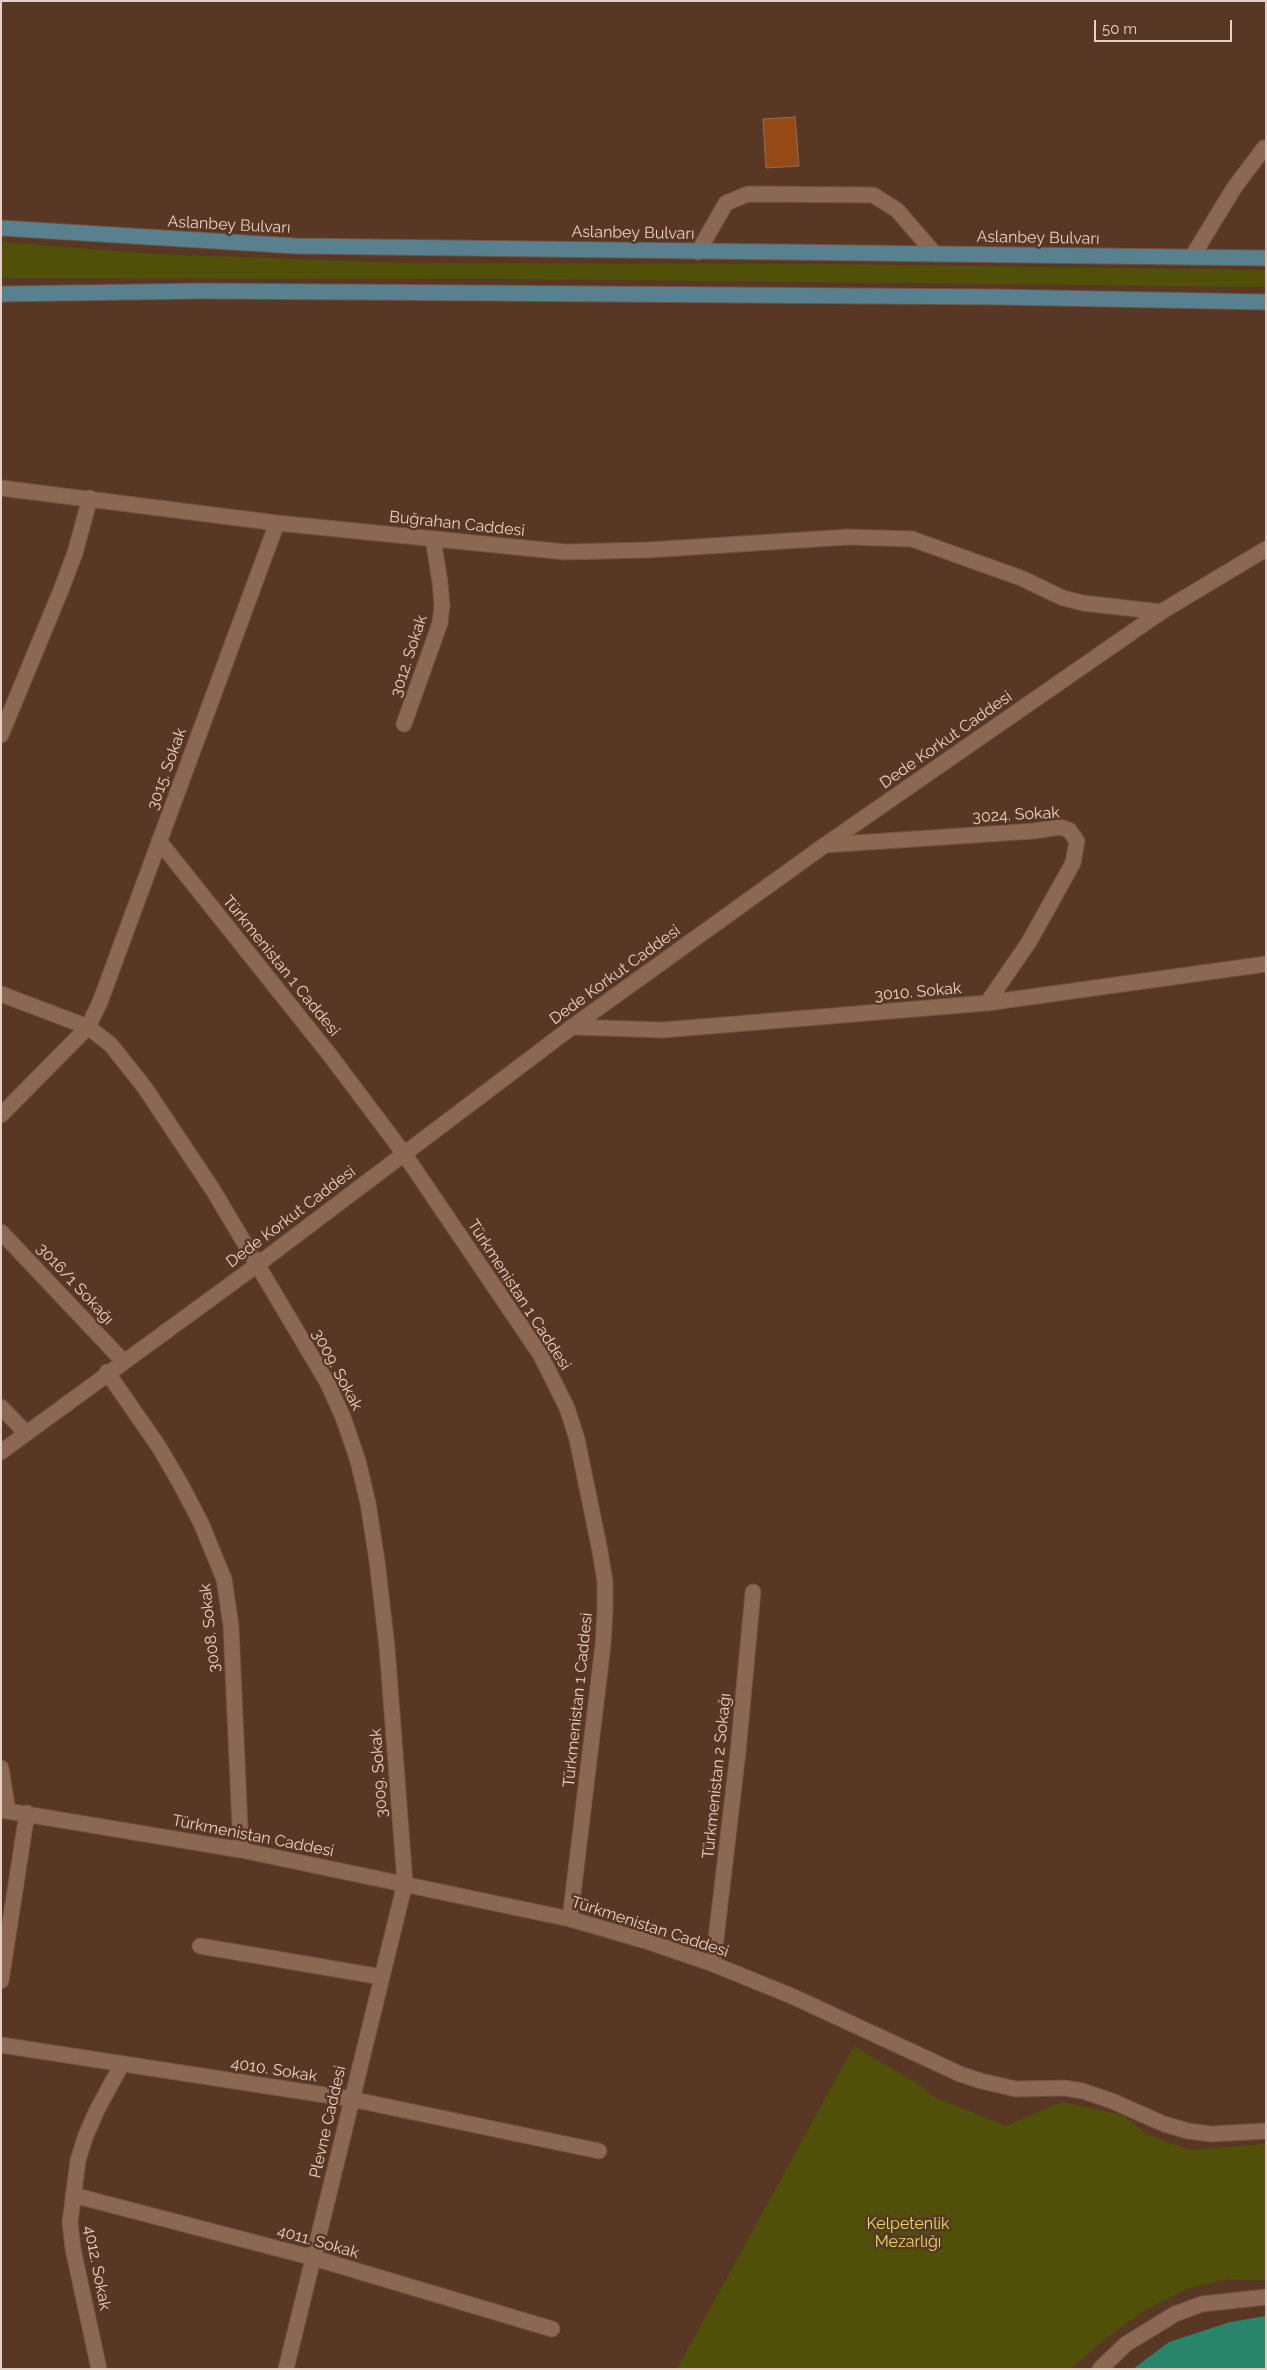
<!DOCTYPE html>
<meta charset="utf-8">
<style>
body{margin:0}
#map{position:relative;width:1267px;height:2370px;overflow:hidden;background:#583724;font-family:Raleway,sans-serif}
canvas{display:block}
.frame{position:absolute;inset:0;border:2px solid #e6d0c5;pointer-events:none}
.scale{position:absolute;left:1094px;top:20px;width:138px;height:22px;box-sizing:border-box;border:2px solid #e6d0c5;border-top:0;padding-left:6px;font-size:15px;line-height:18px;white-space:nowrap;color:#e6d0c5;-webkit-text-stroke:4px #583724;paint-order:stroke}
</style>
<div id="map">
<canvas width="1267" height="2370"></canvas>
<div class="frame"></div>
<div class="scale">50 m</div>
</div>
<script>
const ctx = document.querySelector('canvas').getContext('2d');
ctx.lineJoin = 'round';
function paint(path, color) {
  ctx.fillStyle = color;
  ctx.fill(path, 'evenodd');
}
function poly(rows) {
  const path = new Path2D();
  for (const r of rows) {
    path.moveTo(r[0], r[1]);
    for (let i = 2; i < r.length; i += 2) path.lineTo(r[i], r[i + 1]);
  }
  return path;
}
function trace(path, color, width, dash) {
  ctx.strokeStyle = color;
  ctx.lineWidth = width;
  ctx.lineCap = dash ? 'butt' : 'round';
  ctx.setLineDash(dash || []);
  ctx.stroke(path);
}
function drawText(font, color, halo, rows, align = 'center') {
  ctx.font = font + ' Raleway,sans-serif';
  ctx.lineWidth = 5;
  ctx.setLineDash([]);
  ctx.textBaseline = 'middle';
  ctx.strokeStyle = halo;
  ctx.fillStyle = color;
  for (const [text, x, y, turn = 0] of rows) {
    ctx.save();
    ctx.translate(x, y);
    ctx.rotate((+turn || 0) * Math.PI / 180);
    ctx.textAlign = isNaN(turn) ? turn : align;
    if (halo) ctx.strokeText(text, 0, 0);
    ctx.fillText(text, 0, 0);
    ctx.restore();
  }
}
paint(poly([
 [1,242,156,254,406,263,822,264,1266,270,1266,287,517,279,1,278],
 [854,2046,917,2083,936,2098,1006,2126,1062,2102,1123,2115,1146,2134,1190,2150,1266,2144,1266,2281,1228,2279,1187,2289,1144,2311,1104,2340,1071,2369,677,2369]
]), '#505009');
paint(poly([
 [1266,2316,1266,2369,1133,2369,1169,2342,1230,2322]
]), '#28856a');
const building = poly([
 [795,117,799,166,766,168,763,119,795,117]
]);
paint(building, '#954915');
trace(building, '#946e5a', 1);
const minor = poly([
 [698,252,726,203,748,194,873,195,897,210,935,254],
 [1192,257,1234,188,1264,148],
 [1,488,277,523,565,552,648,550,848,537,912,539,1021,578,1063,598,1083,603,1161,612],
 [404,724,440,623,442,605,440,582,433,539],
 [1,735,61,590,75,553,90,498],
 [159,841,329,1054,405,1155,540,1354,567,1408,577,1439,600,1551,605,1582,605,1611,603,1645,570,1919],
 [825,845,1034,831,1060,827,1069,830,1077,841,1073,863,1029,942,987,1003],
 [1,994,88,1027,111,1045,145,1088,213,1190,327,1382,343,1417,358,1461,368,1503,377,1561,387,1647,405,1883,286,2369],
 [572,1027,663,1030,987,1003,1266,964],
 [1,1115,88,1027,100,1002,277,523],
 [1,1232,123,1361],
 [107,1372,159,1447,180,1483,201,1523,224,1579,231,1626,241,1850],
 [1,1407,26,1433],
 [1,1452,257,1265,572,1027,825,845,1161,612,1266,549],
 [1,1768,8,1811],
 [1,1810,241,1850,570,1919,646,1941,713,1964,794,1997,960,2074,981,2081,1016,2089,1064,2088,1083,2091,1112,2101,1164,2124,1188,2131,1211,2134,1266,2131],
 [200,1946,382,1977],
 [713,1964,738,1752,753,1592],
 [1,1981,27,1813],
 [1,2045,351,2099,599,2151],
 [73,2195,314,2258,552,2329],
 [99,2369,73,2249,70,2222,78,2160,86,2135,97,2110,122,2064],
 [1100,2369,1126,2344,1175,2314,1202,2304,1266,2297]
]);
const major = poly([
 [1,228,296,246,1266,258],
 [1,294,202,291,349,292,998,297,1266,302]
]);
trace(minor, '#6f5342', 17);
trace(major, '#6f5342', 17);
trace(minor, '#8c6752', 15);
trace(major, '#58808f', 15);
drawText('16px', '#e6d0c5', '#583724', [
 ["Aslanbey Bulvarı",229,225,3],
 ["Aslanbey Bulvarı",633,233,1],
 ["Aslanbey Bulvarı",1038,238,1],
 ["Buğrahan Caddesi",457,524,6],
 ["3012. Sokak",409,656,-72],
 ["Dede Korkut Caddesi",946,740,-35],
 ["3015. Sokak",167,769,-70],
 ["3024. Sokak",1016,815,-3],
 ["Türkmenistan 1 Caddesi",281,966,51],
 ["Dede Korkut Caddesi",615,975,-36],
 ["3010. Sokak",918,992,-5],
 ["Dede Korkut Caddesi",291,1217,-37],
 ["3016/1 Sokağı",75,1284,47],
 ["Türkmenistan 1 Caddesi",519,1295,57],
 ["3009. Sokak",337,1370,62],
 ["3008. Sokak",210,1628,-96],
 ["Türkmenistan 1 Caddesi",578,1700,-84],
 ["3009. Sokak",379,1773,-94],
 ["Türkmenistan 2 Sokağı",717,1776,-84],
 ["Türkmenistan Caddesi",253,1836,11],
 ["Türkmenistan Caddesi",650,1927,18],
 ["4010. Sokak",274,2070,9],
 ["Plevne Caddesi",328,2122,-77],
 ["4011. Sokak",318,2242,16],
 ["4012. Sokak",97,2268,79]
]);
drawText('16px', '#ddde5e', '#583724', [
 ["Kelpetenlik",908,2224],
 ["Mezarlığı",908,2242]
]);
</script>
